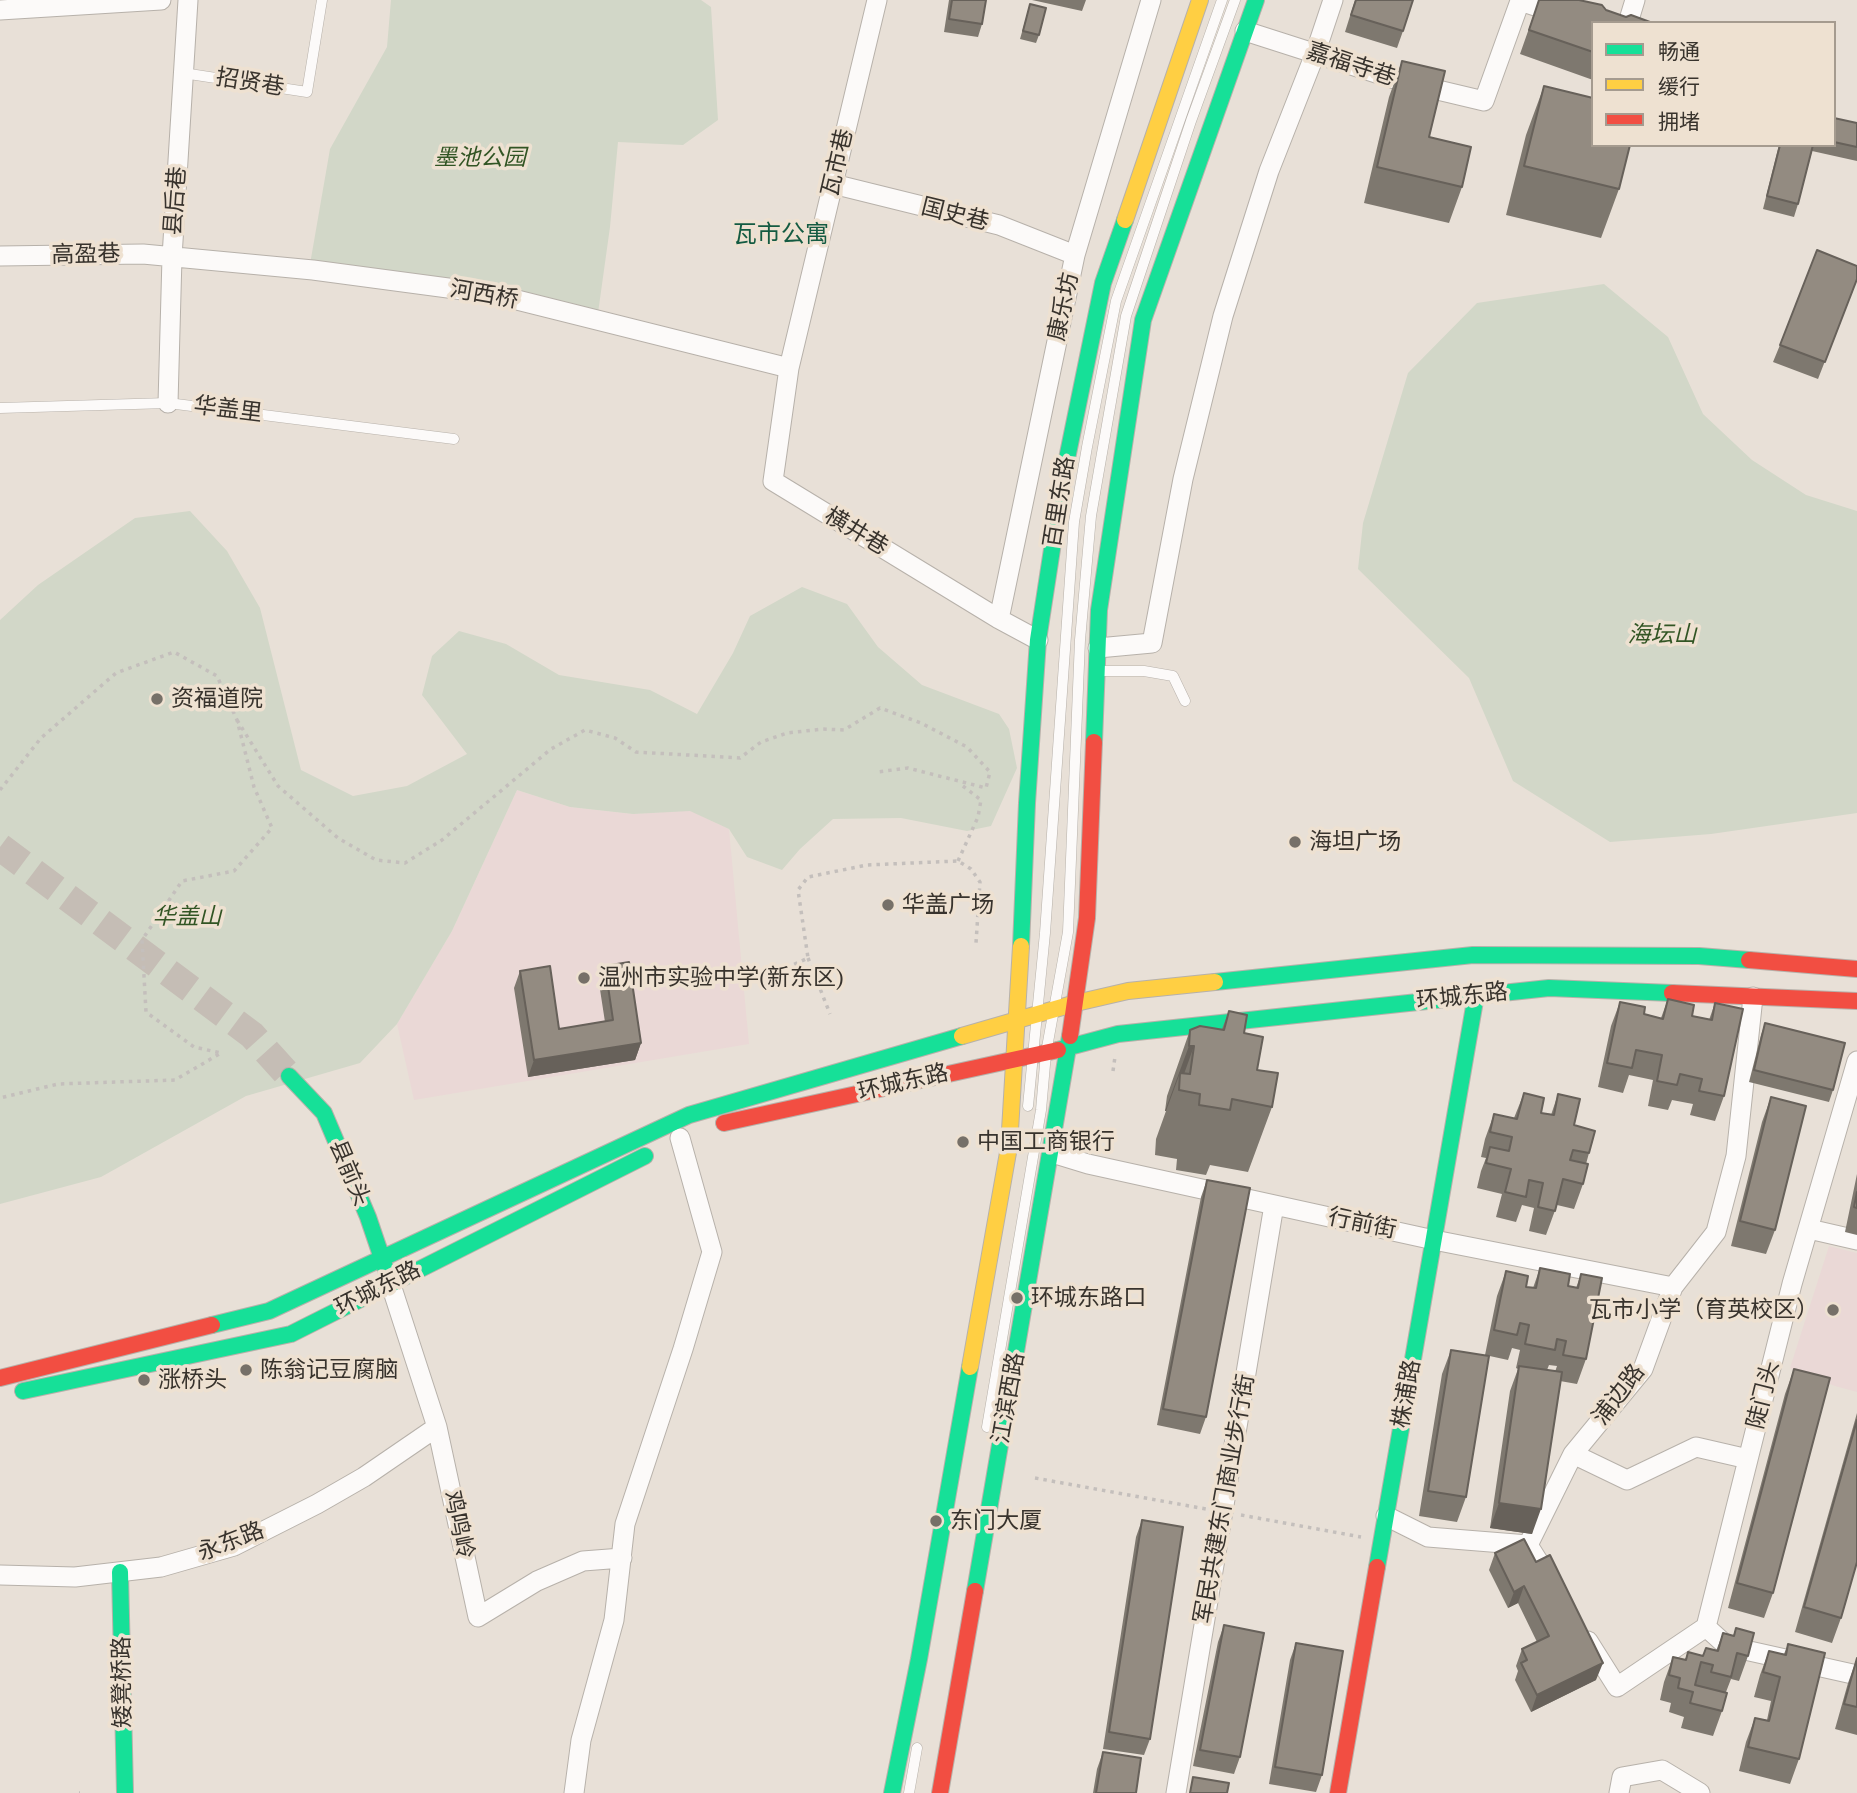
<!DOCTYPE html>
<meta charset="utf-8">
<style>
body{margin:0}
#map{position:relative;width:1857px;height:1793px;overflow:hidden;background:#e8e0d7;font-family:"PT Serif","Noto Sans SC",serif}
canvas{display:block}
.legend{position:absolute;left:1591px;top:21px;width:245px;height:126px;box-sizing:border-box;background:#eee1d1;border:2px solid #a59b8f;margin:0;padding:9px 12px;list-style:none;font-size:21px;color:#38332d}
.legend li{display:flex;align-items:center;gap:14px;height:35px}
.legend b{width:35px;border:2px solid #a59b8f}
</style>
<div id="map">
<canvas width="1857" height="1793"></canvas>
<ul class="legend">
<li><b style="height:9px;background:#16e098"></b>畅通</li>
<li><b style="height:9px;background:#ffcf43"></b>缓行</li>
<li><b style="height:9px;background:#f24e42"></b>拥堵</li>
</ul>
</div>
<script>
const ctx = document.querySelector('canvas').getContext('2d');
ctx.lineJoin = 'round';
function paint(path, color) {
  ctx.fillStyle = color;
  ctx.fill(path, 'evenodd');
}
function poly(rows) {
  const path = new Path2D();
  for (const r of rows) {
    path.moveTo(r[0], r[1]);
    for (let i = 2; i < r.length; i += 2) path.lineTo(r[i], r[i + 1]);
  }
  return path;
}
function trace(path, color, width, dash) {
  ctx.strokeStyle = color;
  ctx.lineWidth = width;
  ctx.lineCap = dash ? 'butt' : 'round';
  ctx.setLineDash(dash || []);
  ctx.stroke(path);
}
function drawText(font, color, halo, rows, align = 'center') {
  ctx.font = font + ' "PT Serif","Noto Sans SC",serif';
  ctx.lineWidth = 7;
  ctx.setLineDash([]);
  ctx.textBaseline = 'middle';
  ctx.strokeStyle = halo;
  ctx.fillStyle = color;
  for (const [text, x, y, turn = 0] of rows) {
    ctx.save();
    ctx.translate(x, y);
    ctx.rotate((+turn || 0) * Math.PI / 180);
    ctx.textAlign = isNaN(turn) ? turn : align;
    if (halo) ctx.strokeText(text, 0, 0);
    ctx.fillText(text, 0, 0);
    ctx.restore();
  }
}
paint(poly([
 [517,790,570,807,633,814,690,810,729,829,749,1044,414,1100,397,1024,452,931],
 [1829,1246,1857,1253,1857,1392,1835,1386,1790,1368]
]), '#ead8d6');
paint(poly([
 [391,0,701,0,711,7,718,120,683,145,618,142,610,227,598,313,309,270,330,149,387,47],
 [1604,284,1668,337,1703,414,1752,460,1806,495,1857,511,1857,813,1711,834,1610,842,1513,781,1469,678,1358,569,1363,523,1408,373,1477,303],
 [190,511,227,551,260,608,301,770,353,796,407,786,467,754,422,695,432,656,459,631,506,644,559,675,650,690,697,714,733,653,750,616,802,587,847,604,878,647,922,685,999,714,1009,729,1017,768,991,826,967,831,901,818,833,819,800,849,782,870,747,857,729,829,690,811,633,814,570,807,517,790,452,931,397,1024,360,1063,246,1096,101,1177,0,1204,0,620,38,585,135,518]
]), '#d2d7c8');
trace(poly([
 [0,847,252,1035,289,1076]
]), '#c5bdb5', 28, [28, 14]);
const lane = poly([
 [183,73,307,92,322,0],
 [0,408,168,403,454,439],
 [1101,671,1144,671,1173,676,1185,701],
 [1028,1106,1045,933,1074,522,1087,447,1116,301,1222,0],
 [987,1427,1041,1110,1046,1053,1068,932,1080,640,1091,516,1126,316,1191,121,1235,0],
 [909,1793,917,1748]
]);
const street = poly([
 [877,0,789,368,773,481,999,619,1038,640],
 [0,10,161,0],
 [1628,23,1635,0],
 [1245,31,1404,82,1484,101,1520,1,1593,25],
 [833,184,999,225,1075,255],
 [0,256,143,254,313,270,493,294,789,368],
 [168,403,172,257,188,0],
 [999,619,1075,255,1151,0],
 [1098,648,1152,643,1183,479,1223,316,1269,171,1315,54,1333,0],
 [1052,1153,1088,1164,1434,1240,1673,1287],
 [1809,1229,1857,1240],
 [390,1282,437,1427,478,1617,537,1581,583,1561,622,1558],
 [1748,1459,1696,1447,1627,1480,1573,1454,1643,1369,1673,1287,1716,1232,1736,1156,1753,997],
 [1386,1516,1428,1537,1528,1545],
 [0,1575,75,1577,161,1567,234,1546,317,1504,364,1477,437,1427],
 [1552,1583,1528,1545,1573,1454],
 [1706,1627,1727,1646,1857,1675],
 [1588,1641,1617,1687,1706,1627,1792,1284,1857,1061],
 [574,1793,581,1740,614,1620,625,1524,683,1349,712,1252,680,1138],
 [1176,1793,1274,1205],
 [1619,1793,1622,1777,1662,1770,1700,1793]
]);
const fast = poly([
 [1094,742,1099,610,1143,320,1256,0],
 [1021,946,1027,803,1038,640,1063,478,1103,283,1125,220],
 [1215,982,1473,955,1699,956,1749,960],
 [1058,1050,1118,1034,1549,988,1672,993],
 [289,1076,324,1113,368,1217,388,1276],
 [212,1325,269,1311,689,1115,962,1036],
 [23,1391,291,1334,645,1156],
 [1377,1567,1476,995],
 [120,1572,125,1793],
 [975,1591,1070,1036],
 [892,1793,919,1659,970,1367]
]);
const slow = poly([
 [1125,220,1200,0],
 [962,1036,1076,1003,1128,991,1215,982],
 [970,1367,1009,1147,1021,946]
]);
const jam = poly([
 [1749,960,1857,969],
 [1672,993,1857,1001],
 [1070,1036,1087,918,1094,742],
 [724,1123,1058,1050],
 [0,1378,212,1325],
 [940,1793,975,1591],
 [1338,1793,1377,1567]
]);
trace(lane, '#b7b1aa', 11);
trace(street, '#b7b1aa', 21);
trace(fast, '#b7b1aa', 18);
trace(slow, '#b7b1aa', 18);
trace(jam, '#b7b1aa', 18);
trace(poly([
 [237,720,278,786,338,838,376,860,405,863,442,840,551,749,585,730,615,738,636,752,740,758,761,742,787,733,823,729,844,730,880,708,921,723,967,747,990,772,986,788,908,768,877,772],
 [0,790,41,738,116,673,174,652,217,676,237,720,254,787,272,828,234,871,182,881,142,940,146,1012,194,1047,221,1053,175,1080,58,1084,0,1098],
 [958,861,978,817,981,800,959,783],
 [808,958,830,1014],
 [771,975,808,958,798,890,808,877,867,865,958,861,971,869,980,882,976,943],
 [1113,1071,1115,1057],
 [1035,1478,1206,1509],
 [1241,1515,1361,1537],
 [79,1793,80,1793]
]), '#c4bfbc', 3.5, [3.5, 5]);
trace(lane, '#fcfaf9', 10);
trace(street, '#fcfaf9', 19);
trace(fast, '#16e098', 16);
trace(slow, '#ffcf43', 16);
trace(jam, '#f24e42', 16);
paint(poly([
 [949,0,986,0,982,24,978,37,944,32],
 [1032,0,1086,0,1082,11],
 [1355,0,1403,31,1397,48,1345,32],
 [1539,0,1606,10,1626,17,1650,22,1593,23,1593,80,1520,54],
 [1030,4,1039,35,1036,43,1020,39],
 [1402,61,1429,137,1462,187,1449,223,1364,203,1389,97],
 [1544,86,1619,189,1601,238,1506,215,1526,135],
 [1834,118,1857,123,1857,161,1812,151,1798,204,1794,217,1763,209,1779,145,1834,145],
 [1857,279,1818,379,1773,362,1780,345],
 [605,966,641,1043,635,1060,528,1077,514,988,520,971,559,1029,605,1022,599,983],
 [1668,999,1692,1016,1709,1020,1715,1003,1724,1096,1715,1121,1690,1115,1693,1104,1672,1100,1668,1110,1648,1106,1653,1080,1629,1075,1623,1093,1598,1087,1611,1026,1620,1002,1644,1014,1661,1018],
 [1229,1011,1244,1033,1272,1107,1248,1172,1210,1165,1206,1175,1176,1170,1177,1159,1155,1155,1156,1139,1166,1111,1165,1111,1167,1096,1190,1030,1222,1029],
 [1765,1023,1833,1090,1829,1102,1749,1082,1761,1035],
 [1524,1093,1541,1113,1551,1115,1558,1094,1589,1153,1586,1164,1583,1184,1574,1209,1557,1205,1546,1235,1529,1231,1534,1208,1522,1205,1516,1222,1496,1217,1502,1194,1477,1188,1481,1171,1486,1158,1481,1157,1485,1139,1494,1114,1514,1118],
 [1771,1097,1775,1230,1766,1254,1731,1246,1762,1122],
 [1857,1174,1857,1235,1845,1232],
 [1207,1180,1206,1417,1200,1434,1157,1425,1201,1197],
 [1540,1268,1568,1286,1576,1288,1581,1274,1586,1359,1577,1384,1560,1381,1532,1534,1490,1528,1510,1391,1518,1369,1516,1368,1520,1350,1512,1348,1508,1360,1485,1355,1497,1296,1506,1271,1526,1287,1533,1288],
 [1549,1365,1557,1366,1555,1372,1547,1370],
 [1451,1350,1466,1497,1457,1522,1419,1516,1442,1374],
 [1794,1369,1773,1593,1764,1618,1728,1608,1785,1394],
 [1857,1413,1857,1562,1841,1618,1832,1643,1795,1632],
 [1142,1520,1150,1739,1144,1755,1103,1749,1136,1537],
 [1495,1553,1536,1562,1596,1680,1531,1712,1515,1680,1518,1671,1516,1666,1522,1649,1537,1642,1518,1603,1508,1608,1489,1570],
 [1224,1625,1240,1757,1234,1774,1193,1766,1218,1642],
 [1736,1628,1748,1656,1739,1681,1731,1679,1726,1692,1722,1711,1713,1736,1681,1728,1684,1717,1669,1712,1671,1703,1660,1700,1664,1682,1673,1657,1685,1660,1688,1652,1703,1656,1706,1648,1716,1651,1723,1633,1733,1636],
 [1296,1643,1322,1775,1316,1792,1269,1784,1290,1660],
 [1788,1644,1799,1759,1790,1784,1739,1771,1746,1742,1755,1718,1767,1720,1771,1701,1754,1697,1760,1675,1769,1651,1784,1654],
 [1857,1658,1857,1735,1835,1729,1848,1683],
 [1103,1752,1136,1793,1093,1793,1097,1769]
]), '#7e786f');
paint(poly([
 [641,1043,635,1060,528,1077,534,1060],
 [1189,1046,1194,1046,1179,1088,1180,1073,1166,1111,1165,1111],
 [1499,1503,1541,1509,1532,1534,1490,1528],
 [1524,1586,1518,1603,1508,1608,1514,1592],
 [1603,1663,1596,1680,1531,1712,1537,1695]
]), '#67615a');
const building = poly([
 [952,0,986,0,982,24,949,19,952,0],
 [1356,0,1413,0,1403,31,1351,15,1356,0],
 [1539,0,1579,0,1602,5,1606,10,1626,17,1631,15,1650,22,1593,23,1593,52,1529,30,1539,0],
 [1030,4,1046,8,1039,35,1023,31,1030,4],
 [1402,61,1445,71,1429,137,1471,147,1462,187,1377,167,1402,61],
 [1544,86,1593,98,1593,145,1630,145,1619,189,1524,166,1544,86],
 [1834,118,1857,123,1857,147,1834,142,1834,118],
 [1780,145,1813,145,1798,204,1767,196,1780,145],
 [1817,250,1857,266,1857,279,1825,362,1780,345,1817,250],
 [629,962,641,1043,534,1060,520,971,550,966,559,1029,613,1020,605,966,629,962],
 [1668,999,1694,1005,1692,1016,1712,1020,1715,1003,1743,1009,1724,1096,1699,1091,1702,1079,1680,1074,1677,1085,1657,1081,1662,1055,1636,1050,1632,1068,1607,1063,1620,1002,1645,1007,1644,1014,1663,1019,1668,999],
 [1229,1011,1247,1015,1244,1033,1263,1037,1257,1070,1278,1073,1272,1107,1232,1099,1230,1110,1199,1105,1200,1094,1179,1090,1180,1073,1190,1074,1194,1046,1189,1046,1190,1030,1200,1026,1224,1030,1229,1011],
 [1765,1023,1845,1043,1833,1090,1754,1070,1765,1023],
 [1524,1093,1544,1098,1541,1113,1554,1115,1558,1094,1580,1099,1574,1125,1595,1131,1589,1153,1573,1150,1570,1160,1588,1164,1583,1184,1563,1179,1555,1211,1538,1207,1543,1183,1529,1180,1526,1197,1505,1192,1511,1169,1486,1163,1490,1147,1509,1151,1512,1137,1490,1132,1494,1114,1517,1119,1524,1093],
 [1771,1097,1806,1106,1775,1230,1740,1221,1771,1097],
 [1207,1180,1250,1188,1206,1417,1163,1409,1207,1180],
 [1857,1192,1857,1208,1854,1207,1857,1192],
 [1540,1268,1570,1274,1568,1286,1578,1288,1581,1274,1602,1278,1586,1359,1563,1355,1566,1341,1557,1339,1555,1350,1525,1344,1529,1325,1520,1323,1517,1335,1494,1330,1506,1271,1528,1276,1526,1287,1536,1288,1540,1268],
 [1451,1350,1489,1356,1466,1497,1428,1491,1451,1350],
 [1519,1366,1562,1372,1541,1509,1499,1503,1519,1366],
 [1794,1369,1830,1378,1773,1593,1737,1583,1794,1369],
 [1857,1420,1857,1562,1841,1618,1804,1607,1857,1420],
 [1142,1520,1183,1527,1150,1739,1109,1732,1142,1520],
 [1524,1539,1536,1562,1550,1555,1603,1663,1537,1695,1521,1663,1527,1660,1522,1649,1549,1636,1524,1586,1514,1592,1495,1553,1524,1539],
 [1224,1625,1264,1633,1240,1757,1200,1750,1224,1625],
 [1736,1628,1754,1633,1748,1656,1737,1653,1731,1677,1711,1672,1713,1665,1701,1662,1695,1685,1727,1693,1722,1711,1690,1703,1693,1692,1678,1688,1680,1678,1669,1675,1673,1657,1686,1660,1688,1652,1703,1656,1706,1648,1718,1651,1723,1633,1734,1636,1736,1628],
 [1296,1643,1343,1651,1322,1775,1275,1767,1296,1643],
 [1788,1644,1825,1653,1799,1759,1748,1747,1755,1718,1769,1721,1780,1677,1763,1672,1769,1651,1786,1655,1788,1644],
 [1857,1658,1857,1707,1844,1704,1857,1658],
 [1103,1752,1141,1758,1136,1793,1096,1793,1103,1752],
 [1193,1777,1229,1783,1227,1793,1190,1793,1193,1777]
]);
paint(building, '#938b81');
trace(building, '#67615a', 2);
for (const [x, y, r, color] of [
 [157,699,7,"#767068"],
 [1295,842,7,"#767068"],
 [888,905,7,"#767068"],
 [584,978,7,"#767068"],
 [963,1142,7,"#767068"],
 [1017,1298,7,"#767068"],
 [1833,1310,7,"#767068"],
 [246,1370,7,"#767068"],
 [144,1380,7,"#767068"],
 [936,1521,7,"#767068"]
]) {
  const dot = new Path2D();
  dot.arc(x, y, r, 0, 2 * Math.PI);
  ctx.fillStyle = color;
  ctx.fill(dot);
  trace(dot, '#eee1d1', 2.5);
}
drawText('23px', '#38332d', '#eee1d1', [
 ["嘉福寺巷",1351,65,18],
 ["招贤巷",250,83,9],
 ["瓦市巷",838,163,-77],
 ["县后巷",176,201,-86],
 ["国史巷",955,215,14],
 ["高盈巷",86,255,-1],
 ["河西桥",484,295,10],
 ["康乐坊",1064,307,-78],
 ["华盖里",228,410,7],
 ["百里东路",1060,502,-81],
 ["横井巷",856,532,31],
 ["环城东路",1462,997,-6],
 ["环城东路",903,1083,-13],
 ["县前头",349,1173,67],
 ["行前街",1362,1224,12],
 ["环城东路",378,1289,-27],
 ["株浦路",1407,1394,-80],
 ["浦边路",1619,1395,-53],
 ["陡门头",1764,1395,-76],
 ["江滨西路",1009,1398,-80],
 ["军民共建东门商业步行街",1225,1499,-80],
 ["鸡鸣岭",458,1525,78],
 ["永东路",231,1542,-21],
 ["矮凳桥路",123,1682,-91]
]);
drawText('italic 23px', '#325524', '#eee1d1', [
 ["墨池公园",480,158],
 ["海坛山",1662,635],
 ["华盖山",187,917]
]);
drawText('23px', '#38332d', '#eee1d1', [
 ["资福道院",171,699],
 ["海坦广场",1309,842],
 ["华盖广场",902,905],
 ["温州市实验中学(新东区)",598,978],
 ["中国工商银行",977,1142],
 ["环城东路口",1031,1298],
 ["瓦市小学（育英校区）",1819,1310,"right"],
 ["陈翁记豆腐脑",260,1370],
 ["涨桥头",158,1380],
 ["东门大厦",950,1521]
], 'left');
drawText('24px', '#145b42', '#eee1d1', [
 ["瓦市公寓",781,235]
]);
</script>
